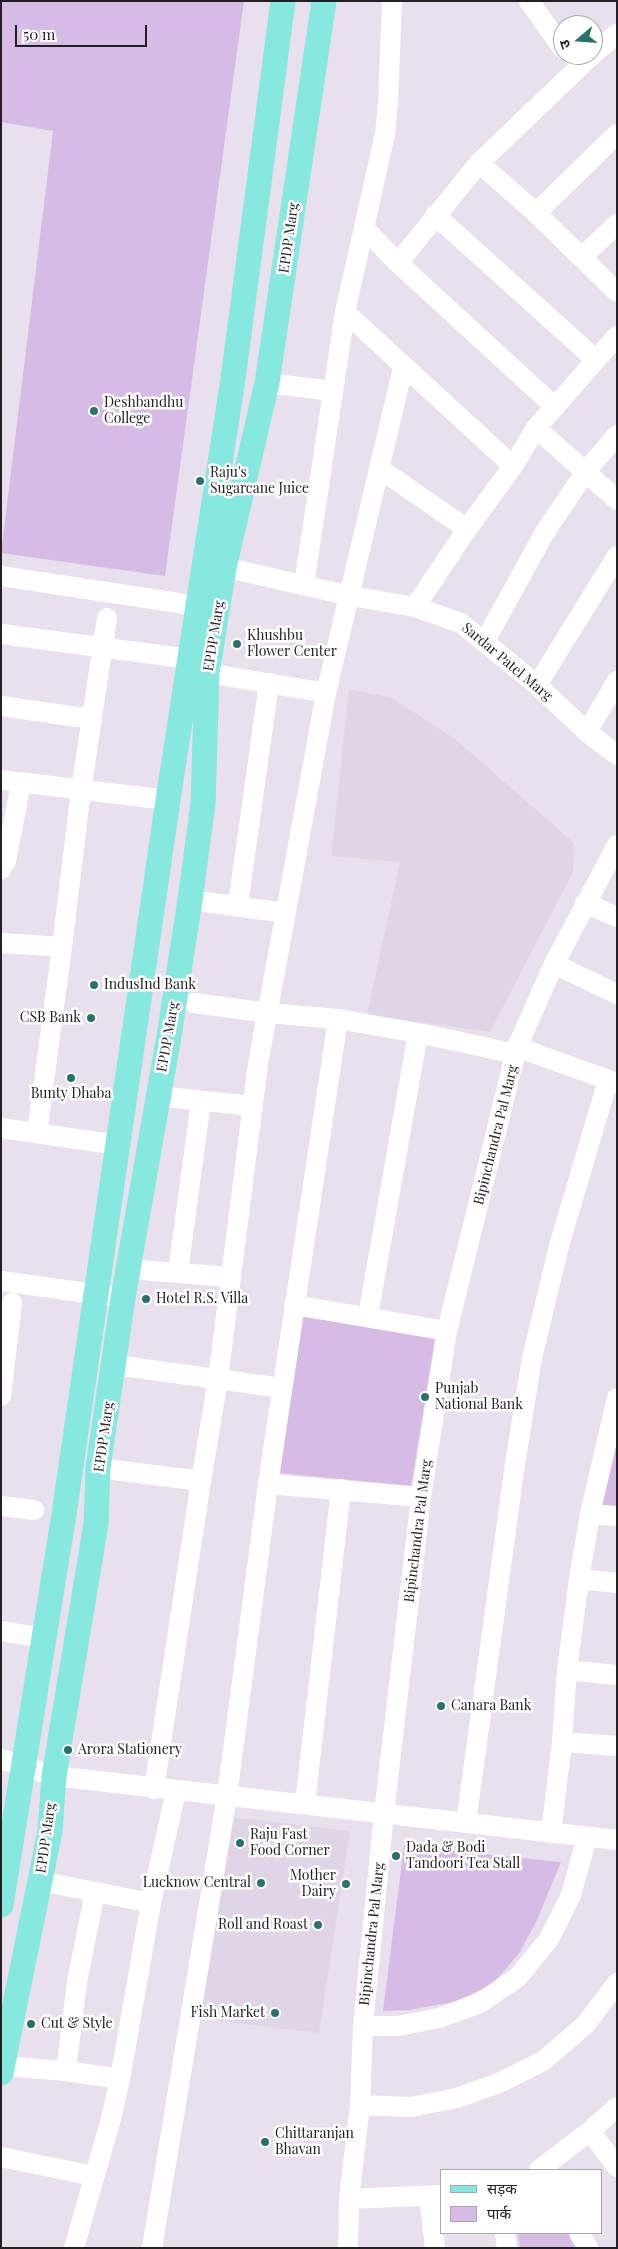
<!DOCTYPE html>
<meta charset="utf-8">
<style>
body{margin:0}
#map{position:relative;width:618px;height:2249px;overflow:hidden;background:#e8e0ed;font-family:"Playfair Display","Noto Sans Devanagari",serif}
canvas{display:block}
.frame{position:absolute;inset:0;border:2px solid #232025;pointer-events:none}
.legend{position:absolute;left:440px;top:2169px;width:162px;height:65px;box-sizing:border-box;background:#fff;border:1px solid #a7a6a8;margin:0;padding:6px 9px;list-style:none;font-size:15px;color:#232025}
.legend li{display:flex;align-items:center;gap:10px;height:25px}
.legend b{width:25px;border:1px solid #a7a6a8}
.north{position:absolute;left:553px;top:15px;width:50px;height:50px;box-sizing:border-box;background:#fff;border:1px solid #a7a6a8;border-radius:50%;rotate:252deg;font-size:14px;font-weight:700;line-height:20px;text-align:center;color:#232025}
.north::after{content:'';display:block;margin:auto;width:18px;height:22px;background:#29726b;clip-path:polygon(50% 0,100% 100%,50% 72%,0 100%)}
.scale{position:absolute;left:15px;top:25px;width:132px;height:22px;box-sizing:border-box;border:2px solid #232025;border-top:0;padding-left:6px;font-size:15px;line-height:18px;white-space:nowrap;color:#232025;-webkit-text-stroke:4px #fff;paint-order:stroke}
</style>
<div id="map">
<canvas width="618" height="2249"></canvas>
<div class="frame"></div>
<ul class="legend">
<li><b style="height:6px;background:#87e8df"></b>सड़क</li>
<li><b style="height:14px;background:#d6bce5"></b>पार्क</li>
</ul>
<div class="north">उ</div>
<div class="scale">50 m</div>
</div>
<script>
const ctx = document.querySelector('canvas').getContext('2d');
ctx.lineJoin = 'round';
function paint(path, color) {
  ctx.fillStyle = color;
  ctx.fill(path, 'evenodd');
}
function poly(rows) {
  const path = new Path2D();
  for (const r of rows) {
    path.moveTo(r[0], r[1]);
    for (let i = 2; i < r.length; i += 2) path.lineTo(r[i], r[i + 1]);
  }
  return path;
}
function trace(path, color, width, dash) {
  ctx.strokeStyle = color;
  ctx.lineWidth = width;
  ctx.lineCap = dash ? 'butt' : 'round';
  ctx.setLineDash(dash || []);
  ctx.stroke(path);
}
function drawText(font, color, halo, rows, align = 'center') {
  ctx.font = font + ' "Playfair Display",serif';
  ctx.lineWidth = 5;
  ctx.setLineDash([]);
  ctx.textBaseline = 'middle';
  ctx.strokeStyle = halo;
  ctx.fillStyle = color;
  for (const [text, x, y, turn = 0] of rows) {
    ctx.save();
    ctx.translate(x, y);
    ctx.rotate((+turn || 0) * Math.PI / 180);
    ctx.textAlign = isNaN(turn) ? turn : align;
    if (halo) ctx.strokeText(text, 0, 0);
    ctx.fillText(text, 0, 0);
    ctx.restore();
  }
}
paint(poly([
 [349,689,392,698,455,739,574,843,573,872,490,1032,367,1015,400,862,331,856],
 [229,1817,350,1831,319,2033,200,2018]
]), '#e0d4e7');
paint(poly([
 [1,1,244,1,165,576,1,553,53,131,1,122],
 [302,1314,435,1338,411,1486,280,1473],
 [617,1424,617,1512,600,1511],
 [404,1846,561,1862,537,1920,520,1952,493,1984,454,2002,409,2010,383,2011],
 [518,2233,569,2233,578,2248,520,2248]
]), '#d6bce5');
trace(poly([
 [529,1,563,49],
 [593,54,617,34],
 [479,163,536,213,617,292],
 [536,213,617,134],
 [435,215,595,359],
 [364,228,398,263,555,407],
 [582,257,617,224],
 [398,263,479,163,592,55],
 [345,312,513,466],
 [267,383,332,391],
 [536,428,617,500],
 [380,469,467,529],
 [210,564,351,596,415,607,461,623,537,685,587,732,617,755],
 [1,576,211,608],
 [304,585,345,312,385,134,388,103,392,1],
 [415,607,467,529,513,466,536,428,617,336],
 [1,634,190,659],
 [485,641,545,532,586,471,617,435],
 [207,673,326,693],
 [537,685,617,556],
 [1,706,91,719],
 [587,732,617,681],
 [1,780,168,800],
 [1,869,6,861,21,783],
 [190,900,286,913],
 [585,903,617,917],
 [238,905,269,683],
 [1,943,62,947,81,790,107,618],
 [554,964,617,994],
 [194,1003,268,1013,338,1019,418,1033,516,1054],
 [517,1047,617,1083],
 [158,1096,252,1106],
 [1,1128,118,1145],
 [37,1133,62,947],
 [128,1269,230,1277],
 [178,1272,201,1101],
 [1,1281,123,1298],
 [294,1305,447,1331],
 [368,1316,418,1033],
 [115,1365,282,1388],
 [1,1396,12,1303],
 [98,1468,201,1481],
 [268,1484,421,1497],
 [1,1506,34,1510],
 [590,1514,617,1516],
 [579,1579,617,1583],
 [1,1631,44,1638],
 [567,1670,617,1675],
 [562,1742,617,1746],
 [1,1759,54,1776,617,1840],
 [154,1789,201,1481,218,1379,258,1064,326,693,403,368],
 [305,1804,341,1489],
 [466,1823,515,1464,532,1358,559,1246,608,1080],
 [551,1833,562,1742,567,1670,579,1579,590,1514,617,1398],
 [40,1881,151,1903],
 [363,2026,398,2026,439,2018,480,2003,518,1977,549,1939,571,1895,587,1837],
 [3,2066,66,2071,120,2079],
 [66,2071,77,1982,95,1892],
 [360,2105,411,2107,457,2098,499,2083,543,2061,585,2025,617,1983],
 [590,2131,617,2167],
 [1,2157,94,2176],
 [539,2170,590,2131,617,2107],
 [429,2196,435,2248],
 [349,2199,442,2195],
 [505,2233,507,2248],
 [579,2233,588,2248],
 [74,2248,111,2119,120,2079,151,1903,176,1791],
 [152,2248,227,1796,268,1484,338,1019],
 [348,2248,349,2199,360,2105,363,2026,384,1813,421,1497,447,1331,517,1047,554,964,617,845]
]), '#fff', 20);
trace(poly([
 [1,1905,64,1514,168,800,233,379,283,1],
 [1,2073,50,1831,54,1776,96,1524,98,1468,123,1298,169,1036,190,900,203,804,207,673,224,568,267,383,324,1]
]), '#87e8df', 25);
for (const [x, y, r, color] of [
 [94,411,5,"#29726b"],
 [200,481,5,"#29726b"],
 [237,644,5,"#29726b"],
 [94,985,5,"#29726b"],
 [91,1018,5,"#29726b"],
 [71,1078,5,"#29726b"],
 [146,1299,5,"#29726b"],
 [425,1397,5,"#29726b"],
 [441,1706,5,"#29726b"],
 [68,1750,5,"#29726b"],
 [240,1843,5,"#29726b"],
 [396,1856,5,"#29726b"],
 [261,1883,5,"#29726b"],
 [346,1884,5,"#29726b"],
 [318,1925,5,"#29726b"],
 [275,2013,5,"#29726b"],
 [31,2024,5,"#29726b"],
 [265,2142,5,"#29726b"]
]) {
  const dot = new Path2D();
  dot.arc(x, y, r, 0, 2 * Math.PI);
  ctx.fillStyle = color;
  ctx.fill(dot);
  trace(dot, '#fff', 2);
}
drawText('14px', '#232025', '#fff', [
 ["EPDP Marg",289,238,-82],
 ["EPDP Marg",214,636,-81],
 ["Sardar Patel Marg",507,662,40],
 ["EPDP Marg",168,1037,-80],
 ["Bipinchandra Pal Marg",496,1135,-76],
 ["EPDP Marg",104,1437,-82],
 ["Bipinchandra Pal Marg",418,1531,-83],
 ["EPDP Marg",46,1838,-82],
 ["Bipinchandra Pal Marg",372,1934,-84]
]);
drawText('14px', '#232025', '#fff', [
 ["Deshbandhu",104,403],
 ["College",104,419],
 ["Raju's",210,473],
 ["Sugarcane Juice",210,489],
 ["Khushbu",247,636],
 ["Flower Center",247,652],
 ["IndusInd Bank",104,985],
 ["CSB Bank",81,1018,"right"],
 ["Bunty Dhaba",71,1094,"center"],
 ["Hotel R.S. Villa",156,1299],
 ["Punjab",435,1389],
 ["National Bank",435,1405],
 ["Canara Bank",451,1706],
 ["Arora Stationery",78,1750],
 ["Raju Fast",250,1835],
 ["Food Corner",250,1851],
 ["Dada & Bodi",406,1848],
 ["Tandoori Tea Stall",406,1864],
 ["Mother",336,1876,"right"],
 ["Dairy",336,1892,"right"],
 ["Lucknow Central",251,1883,"right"],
 ["Roll and Roast",308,1925,"right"],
 ["Fish Market",265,2013,"right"],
 ["Cut & Style",41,2024],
 ["Chittaranjan",275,2134],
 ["Bhavan",275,2150]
], 'left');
</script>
